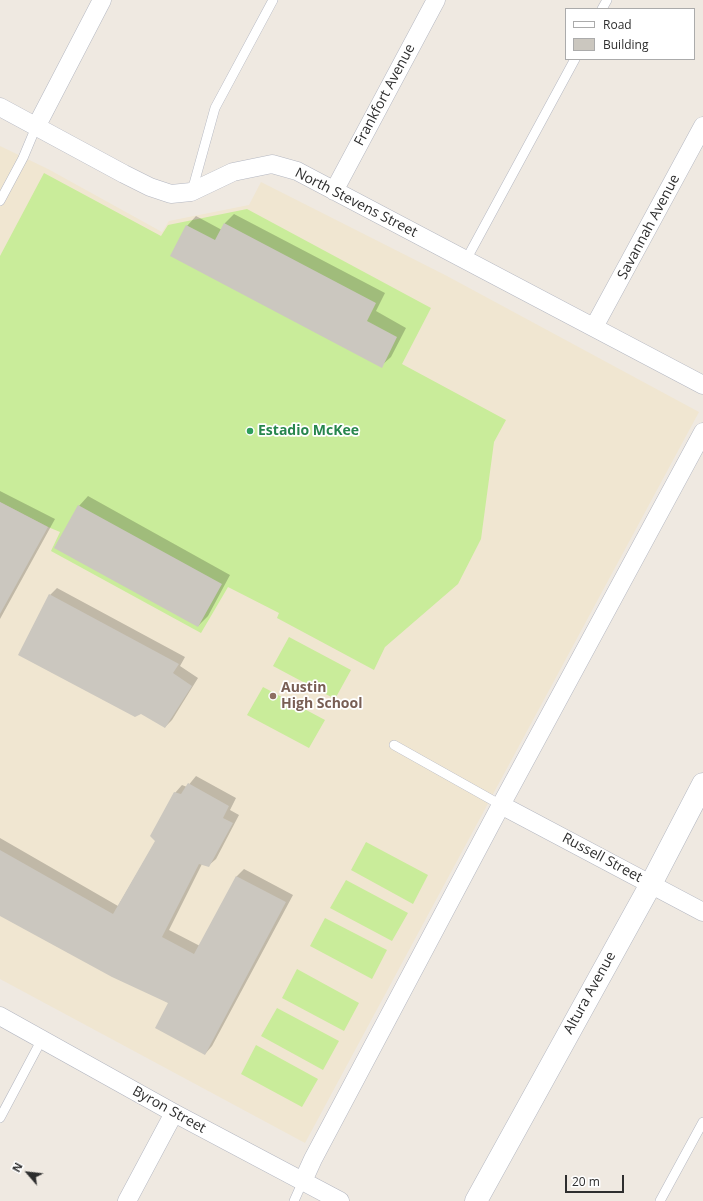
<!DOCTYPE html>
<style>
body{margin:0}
#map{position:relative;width:703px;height:1201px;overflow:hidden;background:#efe9e1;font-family:"Open Sans",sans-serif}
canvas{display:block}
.legend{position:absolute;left:565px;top:8px;width:130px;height:52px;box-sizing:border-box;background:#fff;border:1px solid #ababab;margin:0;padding:5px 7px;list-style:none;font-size:12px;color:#2e2e2e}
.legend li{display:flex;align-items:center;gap:8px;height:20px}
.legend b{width:20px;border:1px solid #ababab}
.north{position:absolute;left:8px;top:1153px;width:40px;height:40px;-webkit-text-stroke:3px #fff;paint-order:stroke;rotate:298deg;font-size:11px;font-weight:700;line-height:16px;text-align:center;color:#2e2e2e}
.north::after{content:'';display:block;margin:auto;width:14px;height:18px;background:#2e2e2e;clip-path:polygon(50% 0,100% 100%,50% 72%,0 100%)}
.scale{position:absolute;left:565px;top:1175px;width:59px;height:18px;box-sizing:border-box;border:2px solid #2e2e2e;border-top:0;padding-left:5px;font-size:12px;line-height:14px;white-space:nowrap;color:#2e2e2e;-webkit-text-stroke:3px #fff;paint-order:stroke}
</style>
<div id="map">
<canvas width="703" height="1201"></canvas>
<ul class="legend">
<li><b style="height:5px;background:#fff"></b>Road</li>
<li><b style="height:11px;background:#cbc7bf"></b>Building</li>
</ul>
<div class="north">N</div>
<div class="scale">20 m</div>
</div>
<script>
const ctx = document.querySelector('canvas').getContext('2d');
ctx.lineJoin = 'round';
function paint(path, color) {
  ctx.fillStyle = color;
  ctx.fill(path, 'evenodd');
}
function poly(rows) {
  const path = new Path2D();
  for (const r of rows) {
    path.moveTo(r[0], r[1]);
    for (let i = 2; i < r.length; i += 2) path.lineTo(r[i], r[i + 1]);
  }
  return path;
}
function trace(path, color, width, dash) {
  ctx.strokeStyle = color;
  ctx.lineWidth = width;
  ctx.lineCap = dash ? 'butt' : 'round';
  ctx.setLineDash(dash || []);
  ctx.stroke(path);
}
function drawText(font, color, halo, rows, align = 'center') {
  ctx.font = font + ' "Open Sans",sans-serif';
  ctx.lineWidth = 3.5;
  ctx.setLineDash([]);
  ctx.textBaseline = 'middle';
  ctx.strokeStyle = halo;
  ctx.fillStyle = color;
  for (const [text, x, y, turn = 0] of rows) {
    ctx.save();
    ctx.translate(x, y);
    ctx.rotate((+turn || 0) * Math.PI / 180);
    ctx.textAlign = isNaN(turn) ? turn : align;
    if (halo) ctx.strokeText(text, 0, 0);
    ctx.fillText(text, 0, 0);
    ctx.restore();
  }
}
paint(poly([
 [0,146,48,169,162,232,169,221,249,205,261,182,447,276,699,412,305,1143,0,979]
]), '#f0e6d1');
paint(poly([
 [44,173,161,236,168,225,247,209,431,308,402,364,506,420,494,442,481,539,458,584,385,647,374,670,277,618,279,613,228,587,201,633,51,551,60,532,48,527,0,502,0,256],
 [289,637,351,670,335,699,273,666],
 [263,687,325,720,309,748,247,715],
 [366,842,428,875,413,904,351,870],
 [346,880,408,913,392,941,330,908],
 [325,918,387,950,372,979,310,946],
 [297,969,359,1003,344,1031,282,998],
 [277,1008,339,1041,323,1070,261,1036],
 [256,1045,318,1079,302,1107,241,1074]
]), '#c9ec9a');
paint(poly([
 [234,214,385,293,376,311,406,328,391,357,381,366,187,226,196,216,222,230,225,223],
 [0,491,55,519,0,619],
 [88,496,230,575,208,616,198,626,79,506],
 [57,588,185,657,180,666,198,678,172,720,165,727,50,595],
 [196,776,236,798,230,810,239,815,216,859,208,866,202,864,169,930,200,946,237,876,244,869,293,895,212,1046,205,1054,169,1003,0,915,0,838,118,906,156,841,175,793,182,785,187,787]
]), '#0003');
paint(poly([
 [224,223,376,303,367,321,397,337,382,368,170,256,186,225,215,240],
 [0,502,48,527,0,614],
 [78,505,222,584,198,627,54,548],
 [49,594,179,664,173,673,192,686,165,728,141,714,135,717,18,655],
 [188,783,229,806,223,818,233,823,209,867,199,864,162,937,194,954,236,876,286,902,205,1055,155,1028,168,1003,112,977,0,916,0,850,113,914,155,841,150,836,174,792,181,794]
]), '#cbc7bf');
const lane = poly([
 [602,9,607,0],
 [192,191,215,108,273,0],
 [0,201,23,158,36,127],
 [466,260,575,59],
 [394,745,501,805],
 [0,1118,42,1039],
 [294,1201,303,1181],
 [660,1201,703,1122]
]);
const street = poly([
 [0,107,124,174,150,187,171,194,191,192,233,172,272,164,297,171,703,385],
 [36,127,102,0],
 [334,191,436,0],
 [594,327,703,126],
 [501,805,703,912],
 [0,1016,174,1113,340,1201],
 [303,1181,313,1159,501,805,703,432],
 [127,1201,174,1113]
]);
const secondary = poly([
 [476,1201,651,884,703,784]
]);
trace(lane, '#b4b7c1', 10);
trace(street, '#b4b7c1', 19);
trace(secondary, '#b4b7c1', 23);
trace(lane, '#fff', 9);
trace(street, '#fff', 18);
trace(secondary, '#fff', 22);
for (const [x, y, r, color] of [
 [250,431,4,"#2e9e5b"],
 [273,696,4,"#8d6e63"]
]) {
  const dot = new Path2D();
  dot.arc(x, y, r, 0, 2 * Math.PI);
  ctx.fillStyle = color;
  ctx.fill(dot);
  trace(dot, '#fff', 1.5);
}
drawText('14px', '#2e2e2e', '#fff', [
 ["Frankfort Avenue",385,95,-62],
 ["North Stevens Street",356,203,27],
 ["Savannah Avenue",649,227,-62],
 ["Russell Street",602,858,28],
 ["Altura Avenue",590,993,-61],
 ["Byron Street",169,1110,29]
]);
drawText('bold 14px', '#27864d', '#fff', [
 ["Estadio McKee",258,431]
], 'left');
drawText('bold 14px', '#785e54', '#fff', [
 ["Austin",281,688],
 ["High School",281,704]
], 'left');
</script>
